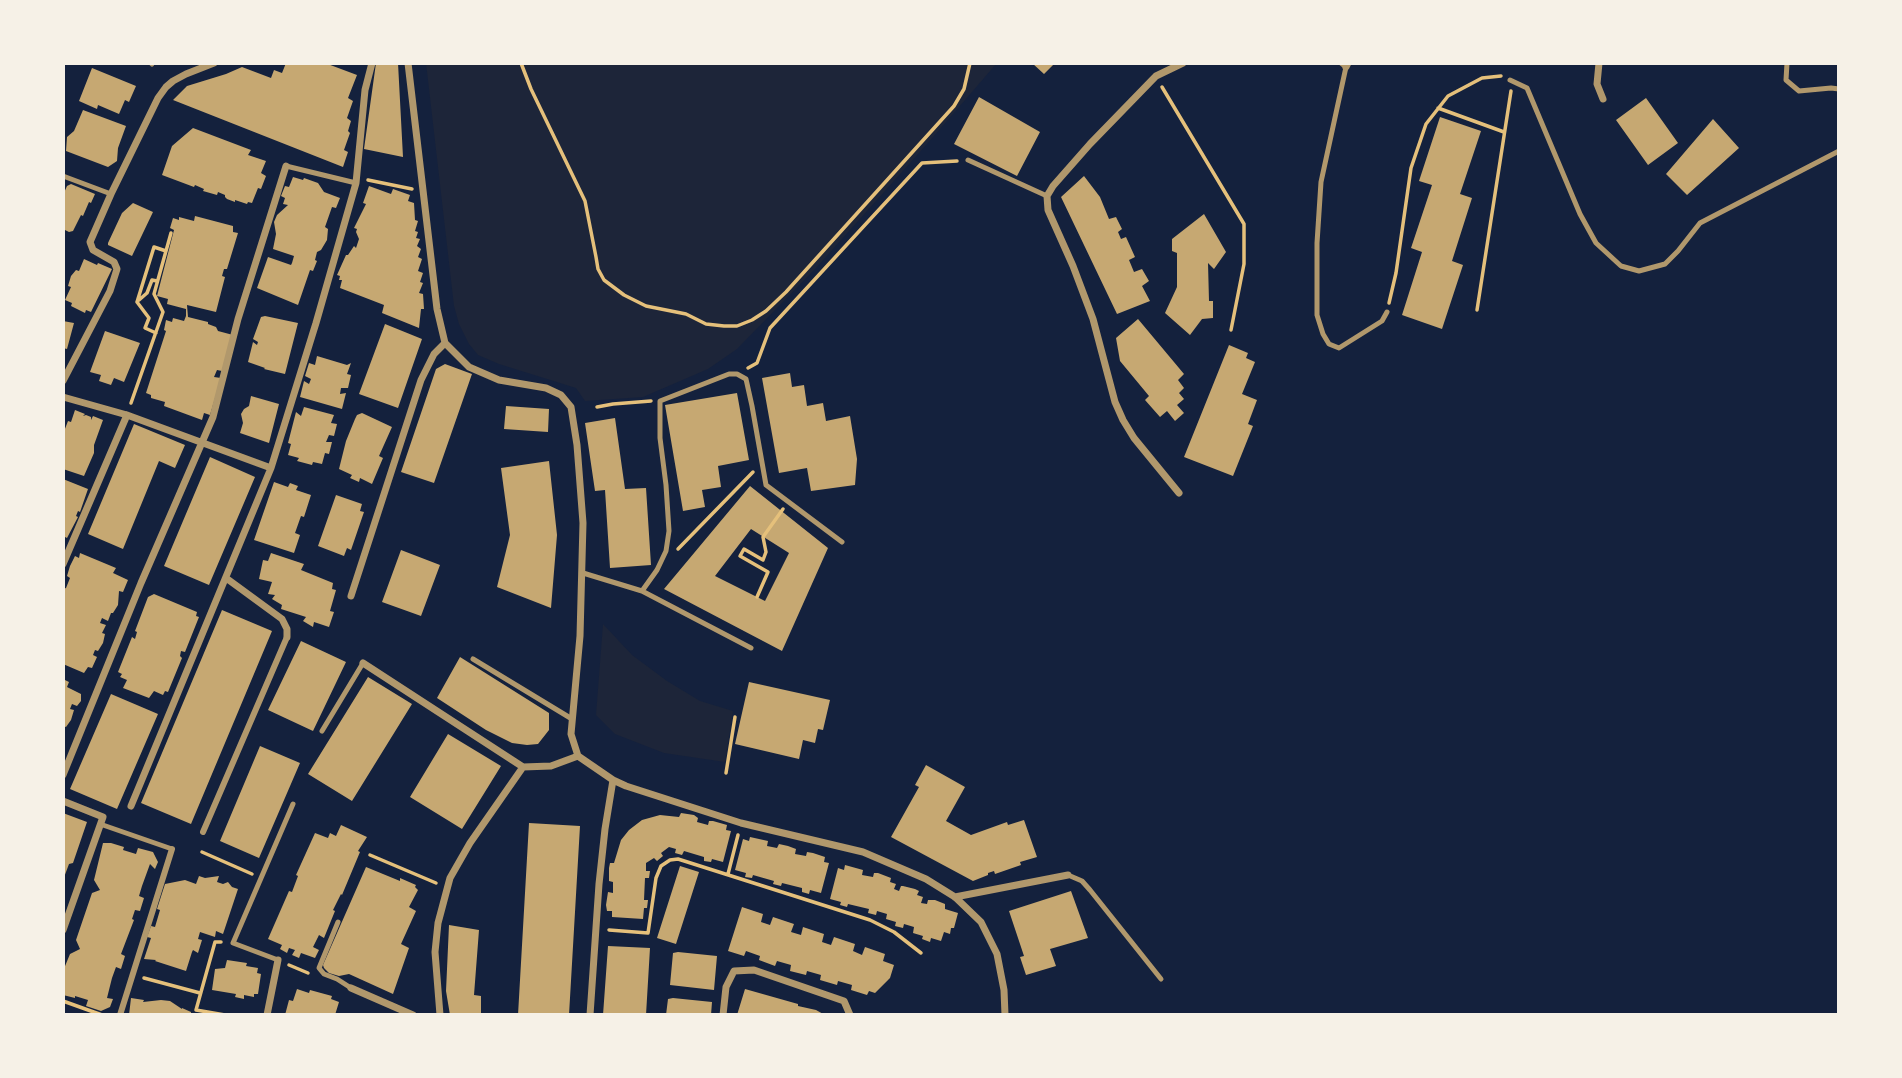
<!DOCTYPE html>
<style>
body{margin:0}
#map{position:relative;width:1902px;height:1078px;overflow:hidden;background:#14213d;font-family:Figtree,sans-serif}
canvas{display:block}
.frame{position:absolute;inset:0;border:65px solid #f6f1e7;pointer-events:none}
</style>
<div id="map">
<canvas width="1902" height="1078"></canvas>
<div class="frame"></div>
</div>
<script>
const ctx = document.querySelector('canvas').getContext('2d');
ctx.lineJoin = 'round';
function paint(path, color) {
  ctx.fillStyle = color;
  ctx.fill(path, 'evenodd');
}
function poly(rows) {
  const path = new Path2D();
  for (const r of rows) {
    path.moveTo(r[0], r[1]);
    for (let i = 2; i < r.length; i += 2) path.lineTo(r[i], r[i + 1]);
  }
  return path;
}
function trace(path, color, width, dash) {
  ctx.strokeStyle = color;
  ctx.lineWidth = width;
  ctx.lineCap = dash ? 'butt' : 'round';
  ctx.setLineDash(dash || []);
  ctx.stroke(path);
}
paint(poly([
 [426,63,997,63,927,144,816,268,737,349,708,369,643,397,585,401,576,388,499,364,478,355,469,344,459,324,454,306],
 [603,624,632,655,667,681,700,701,733,711,725,762,664,753,615,734,596,715]
]), '#1d2539');
paint(poly([
 [286,63,325,63,357,75,348,98,353,101,347,118,351,121,348,131,350,133,344,150,348,152,343,167,173,100,187,86,226,74,242,67,271,78,274,70,282,73],
 [376,63,398,63,403,157,364,149],
 [1032,63,1055,63,1044,74],
 [92,68,136,86,129,102,125,100,119,114,98,105,97,109,79,101],
 [979,97,1040,132,1017,176,954,144],
 [1646,98,1678,143,1648,165,1616,120],
 [83,110,126,126,118,148,117,161,108,167,66,151,67,137,74,131],
 [1440,117,1481,131,1460,194,1472,198,1452,261,1463,265,1442,329,1402,315,1422,252,1411,248,1432,185,1419,181],
 [1713,119,1739,148,1687,195,1666,174],
 [193,128,251,150,248,155,266,161,261,173,266,176,261,189,258,188,252,203,248,202,247,204,235,200,235,202,227,199,225,197,225,195,218,192,217,195,203,191,204,189,195,185,194,187,162,175,172,146],
 [1084,176,1100,197,1109,219,1116,217,1122,229,1118,232,1121,239,1126,237,1135,257,1129,260,1134,272,1142,269,1149,281,1142,286,1150,301,1117,314,1061,197],
 [293,177,303,180,304,178,318,183,324,192,340,198,336,208,332,207,325,227,328,229,327,240,321,250,317,252,315,260,317,261,313,271,310,270,298,305,257,288,268,257,291,265,292,263,294,256,273,249,276,234,274,222,277,215,288,205,283,204,285,198,281,196,285,186,289,187],
 [71,184,95,194,91,203,89,202,83,216,81,215,73,231,69,232,63,229,63,195,67,186],
 [369,186,391,194,393,189,410,195,408,201,414,203,415,220,418,221,415,231,418,232,416,238,420,239,417,246,421,249,418,257,422,259,418,271,423,273,420,282,423,283,419,293,423,294,424,309,421,309,419,328,382,313,384,305,340,288,342,280,339,280,340,276,337,275,346,255,348,255,354,246,356,248,359,239,356,232,357,229,354,228,366,204,363,203],
 [133,203,153,212,132,256,108,245,108,243,122,213],
 [1204,214,1226,252,1214,269,1208,263,1209,301,1213,301,1213,318,1202,319,1190,335,1165,313,1177,287,1177,253,1172,251,1172,239],
 [195,216,233,226,233,232,238,233,227,269,224,269,222,276,225,277,216,312,187,305,188,317,208,322,208,324,216,327,218,331,233,335,222,371,217,370,214,377,221,378,210,415,204,413,202,420,164,406,165,402,151,398,151,395,146,393,166,331,164,330,166,320,172,322,173,318,184,321,186,316,186,309,167,304,168,299,157,296,174,230,170,228,173,218,179,220,179,217,194,221],
 [84,259,97,265,98,263,112,269,91,312,86,310,85,313,71,306,72,303,65,300,71,287,68,286,71,276,76,270,79,271],
 [265,316,298,323,285,374,264,369,265,368,248,362,253,342,257,345,258,342,253,339,261,317],
 [1138,319,1184,374,1178,380,1184,388,1179,393,1184,399,1177,405,1184,413,1175,421,1167,411,1160,417,1145,400,1149,396,1120,361,1116,338],
 [63,321,74,323,67,349,63,348],
 [385,324,422,339,398,408,359,394],
 [105,331,140,343,124,382,114,378,111,385,99,381,101,375,90,372],
 [1229,345,1248,353,1246,358,1255,362,1242,394,1257,400,1248,424,1253,426,1233,476,1184,457],
 [317,356,347,365,351,363,347,374,351,375,348,388,341,388,340,394,346,393,342,409,300,397,304,381,309,384,311,379,305,376,309,363,315,365],
 [445,364,472,374,434,483,401,472,436,369],
 [790,373,792,387,804,385,807,406,823,403,826,421,850,416,857,459,855,485,811,491,807,468,779,473,762,378],
 [737,393,749,460,718,466,721,487,702,490,705,507,683,511,665,405],
 [251,396,279,404,269,443,240,433,243,423,241,414,244,409,249,406],
 [506,406,549,409,548,432,504,429],
 [304,407,334,415,331,423,337,424,334,436,329,435,326,442,332,442,329,454,325,453,322,464,313,462,312,465,297,461,299,458,288,455,291,444,288,443,296,412,301,416],
 [75,410,85,414,83,416,86,415,91,417,91,420,93,416,103,420,94,445,94,453,84,476,63,469,63,434,68,421,71,422],
 [362,413,392,427,379,456,383,458,372,484,360,478,359,482,350,478,352,475,339,469,346,441,355,419,357,415],
 [615,418,625,489,646,488,651,565,610,568,605,490,595,491,585,423],
 [134,424,185,445,175,468,159,461,123,549,88,534],
 [210,457,255,477,209,585,164,566],
 [549,461,557,535,551,608,497,587,510,535,501,468],
 [63,479,88,489,80,512,78,511,76,516,78,517,67,538,63,536],
 [274,482,288,487,290,483,298,486,296,490,311,495,304,517,301,516,295,533,300,535,294,553,254,540],
 [750,486,828,548,782,651,664,589],
 [751,529,789,553,765,601,715,576],
 [336,495,362,504,360,511,364,512,351,550,347,548,344,556,318,546],
 [401,550,440,565,421,616,382,602],
 [80,553,116,568,113,573,128,580,123,592,119,591,118,605,113,613,111,613,108,621,102,618,100,623,106,625,102,633,105,634,103,643,98,651,95,650,93,655,97,657,92,668,88,667,84,673,63,664,63,589,66,588,70,578,67,576,70,566,75,556,79,558],
 [271,553,304,564,301,570,333,583,332,589,336,590,330,611,334,612,329,627,314,622,313,627,303,621,306,617,281,609,282,605,272,599,275,595,268,594,272,582,259,579,263,560,268,561],
 [154,594,197,612,196,616,199,617,185,652,181,651,180,656,182,658,168,692,165,691,163,695,154,691,149,698,123,688,127,680,120,677,122,674,118,672,132,637,135,639,137,632,135,631,148,597],
 [222,610,272,631,191,824,141,803],
 [301,641,346,662,313,731,268,710],
 [460,657,549,713,549,730,538,744,527,745,512,743,486,730,437,698],
 [368,677,412,704,352,801,308,774],
 [63,679,69,682,67,687,81,694,81,701,77,706,72,704,70,709,74,710,71,720,66,727,63,726],
 [749,682,830,700,823,730,818,729,815,743,803,740,799,759,735,744],
 [111,694,158,714,117,809,70,789],
 [448,734,501,766,462,829,410,797],
 [260,746,300,763,259,858,220,841],
 [926,765,965,787,946,821,971,835,1007,822,1008,825,1024,820,1037,857,1020,862,1021,865,995,874,994,871,988,873,988,875,973,881,891,837,919,787,915,785],
 [63,813,87,822,73,863,69,864,63,880],
 [681,813,694,815,698,818,697,822,708,825,709,821,713,821,727,825,726,830,731,831,723,862,712,859,711,862,704,861,704,857,684,851,682,855,675,853,676,849,669,847,661,853,663,856,657,861,654,858,646,863,646,871,650,871,649,878,645,878,644,900,648,900,647,908,644,908,643,919,612,917,612,911,607,911,606,905,608,892,613,893,613,882,609,881,609,868,610,863,614,863,621,840,629,830,642,820,660,815,679,817],
 [529,823,580,826,569,1015,518,1015],
 [341,825,367,837,358,851,360,852,342,895,341,894,333,910,335,911,324,938,319,935,313,947,319,950,315,958,301,953,299,958,292,955,295,950,289,948,287,953,280,949,282,945,268,939,289,891,292,892,298,876,296,875,315,833,328,838,330,833,336,836],
 [750,837,768,841,767,846,777,848,779,844,788,846,796,849,795,854,806,856,807,852,813,853,825,857,824,862,829,863,821,893,810,890,809,894,802,892,802,888,782,883,781,886,773,884,774,881,753,875,752,878,745,877,746,873,735,870,743,839,749,841],
 [103,843,111,843,124,847,123,850,136,854,138,848,153,852,158,862,155,869,150,864,142,886,139,896,144,898,140,911,135,910,132,919,134,920,121,954,125,956,121,969,116,967,112,978,107,998,113,999,110,1007,101,1011,86,1006,88,1000,75,996,75,998,63,995,63,971,70,954,80,949,76,940,92,893,100,890,94,880],
 [845,865,863,870,862,875,873,877,874,873,878,873,891,878,890,882,896,884,894,889,899,891,901,886,903,886,915,889,919,891,917,895,923,897,921,903,927,904,928,900,935,900,945,904,945,909,958,913,954,928,951,928,950,934,944,932,941,941,931,938,930,942,922,939,923,936,913,933,914,927,904,924,903,928,895,926,896,922,886,919,887,914,877,911,876,915,868,913,869,909,848,904,847,907,840,905,841,902,830,899,838,868,844,870],
 [680,866,699,872,676,944,657,938],
 [366,867,400,881,400,878,416,885,415,887,418,890,409,907,416,911,401,944,409,948,393,994,349,974,339,976,329,973,324,968,323,965],
 [199,876,205,878,219,876,217,882,223,884,228,882,232,887,238,889,223,934,216,931,215,937,200,932,198,939,202,940,198,953,193,950,192,952,186,971,155,961,156,960,144,959,151,938,147,937,151,926,155,927,160,910,157,909,165,884,185,880,196,884],
 [1071,891,1088,938,1050,949,1056,966,1026,975,1020,957,1024,956,1009,911],
 [742,907,763,914,761,922,770,925,773,917,794,924,791,932,801,935,803,927,824,934,822,942,831,945,834,937,855,944,853,951,862,955,865,947,885,954,883,961,894,965,890,978,875,993,869,991,867,995,851,990,852,985,838,981,837,985,820,980,821,975,807,971,806,975,790,971,791,965,777,961,775,966,759,960,760,956,746,951,744,956,728,951],
 [449,925,479,930,474,995,481,996,481,1015,450,1015,446,991],
 [608,946,650,948,646,1015,603,1015],
 [678,952,717,956,714,990,670,985,673,953],
 [227,960,247,963,246,966,258,968,257,973,261,974,258,994,254,994,254,997,244,995,244,999,235,997,236,994,212,990,215,969,225,968],
 [297,989,309,993,310,990,332,996,331,999,339,1002,335,1015,285,1015,289,1000,293,1001],
 [745,989,798,1004,798,1006,816,1010,825,1015,737,1015],
 [131,998,144,1000,143,1002,161,1000,170,1001,182,1009,182,1008,191,1012,191,1015,129,1015],
 [673,998,712,1002,711,1015,666,1015,668,999]
]), '#c6a872');
trace(poly([
 [521,63,531,89,585,201,596,257,598,269,604,280,624,295,646,306,686,314,706,324,724,326,737,326,752,320,766,311,786,292,954,106,964,89,970,63],
 [1162,87,1244,224,1244,264,1231,330],
 [1438,108,1504,132],
 [368,180,412,189],
 [139,300,147,293,152,280,157,281],
 [137,302,154,247,166,251],
 [137,302,149,318,145,328,156,333],
 [1389,303,1396,273,1411,168,1426,124,1448,96,1482,78,1501,76],
 [1477,310,1511,91],
 [748,368,757,363,770,328,922,163,957,161],
 [131,403,163,312,154,294,171,233],
 [597,407,613,404,651,401],
 [678,549,753,472],
 [757,597,768,572,740,556,744,549,763,560,766,552,763,537,783,509],
 [726,773,735,717],
 [202,852,252,874],
 [370,855,436,883],
 [728,874,738,835],
 [609,930,648,933,656,878,661,866,670,860,678,859,870,920,894,932,921,953],
 [221,942,215,942,196,1010,225,1015],
 [289,965,308,973],
 [144,978,200,993],
 [63,1001,102,1015]
]), '#e5c07b', 3.5);
trace(poly([
 [151,63,152,64],
 [1341,63,1346,67,1321,182,1317,243,1317,315,1323,334,1329,344,1339,348,1382,321,1387,312],
 [1787,63,1786,80,1799,91,1831,88,1839,89],
 [1510,80,1527,88,1580,214,1596,243,1621,266,1639,271,1665,264,1678,251,1700,223,1839,151],
 [968,160,1047,196],
 [286,166,356,183],
 [63,176,111,194],
 [583,573,642,591,751,648],
 [642,591,657,570,666,551,669,531,666,485,660,438,660,401,729,374,737,374,746,379,752,406,766,485,842,542],
 [473,659,572,719],
 [322,731,363,663],
 [100,824,172,849],
 [1068,875,1082,881,1090,890,1161,979],
 [338,922,319,968,324,974,337,979,351,988],
 [278,960,233,943,293,804]
]), '#b1986c', 5);
trace(poly([
 [203,832,287,637],
 [120,1015,172,849]
]), '#b1986c', 6);
trace(poly([
 [408,63,437,309,445,343,469,367,499,380,546,388,561,395,571,407,577,445,583,523,580,636,571,734,578,756,613,780,626,786,741,823,863,852,926,879,955,897,981,922,997,954,1004,990,1005,1015],
 [1599,63,1597,84,1603,99],
 [1346,67,1348,63],
 [63,381,110,291,117,269,114,262,93,250,90,242,111,194,158,98,166,87,173,81,186,74,214,63],
 [63,397,127,415,271,468],
 [1179,493,1134,438,1123,420,1115,402,1093,319,1073,266,1048,210,1047,196,1053,186,1090,144,1156,76,1183,63],
 [63,564,127,415],
 [226,578,282,619,287,629,287,637],
 [351,596,421,380,434,354,445,343],
 [363,663,523,767],
 [63,775,141,583,213,417,238,319,286,166],
 [63,801,103,817,63,930],
 [131,806,271,468,316,323,356,183,365,90,372,63],
 [955,897,1068,875],
 [351,988,413,1015],
 [267,1015,278,960],
 [440,1015,435,952,438,923,450,878,470,843,523,767,551,766,578,756],
 [590,1015,599,884,605,829,613,780],
 [723,1015,726,987,734,971,754,970,844,1001,850,1015]
]), '#b1986c', 7);
</script>
